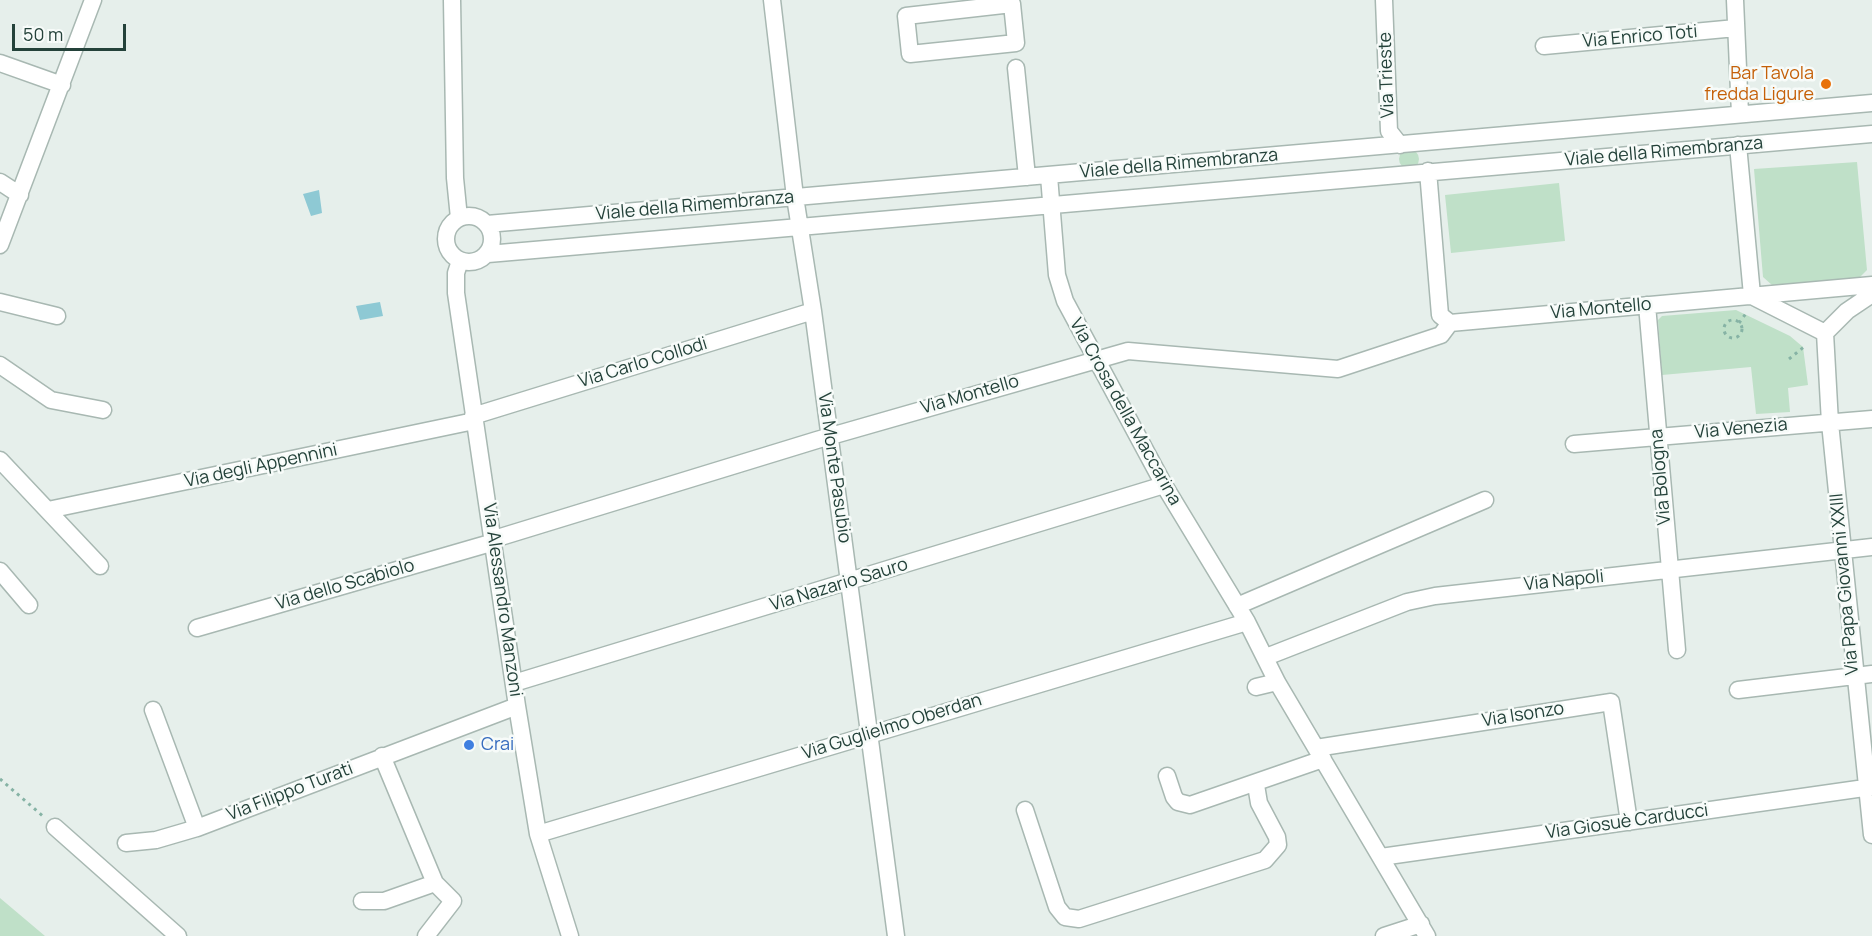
<!DOCTYPE html>
<meta charset="utf-8">
<style>
body{margin:0}
#map{position:relative;width:1872px;height:936px;overflow:hidden;background:#e6efeb;font-family:Manrope,sans-serif}
canvas{display:block}
.scale{position:absolute;left:12px;top:24px;width:114px;height:27px;box-sizing:border-box;border:3px solid #24423a;border-top:0;padding-left:8px;font-size:18px;line-height:21px;white-space:nowrap;color:#24423a;-webkit-text-stroke:4px #f7fbf9;paint-order:stroke}
</style>
<div id="map">
<canvas width="1872" height="936"></canvas>
<div class="scale">50 m</div>
</div>
<script>
const ctx = document.querySelector('canvas').getContext('2d');
ctx.lineJoin = 'round';
function paint(path, color) {
  ctx.fillStyle = color;
  ctx.fill(path, 'evenodd');
}
function poly(rows) {
  const path = new Path2D();
  for (const r of rows) {
    if (r.length === 3) {
      path.moveTo(r[0] + r[2], r[1]);
      path.arc(r[0], r[1], r[2], 0, 2 * Math.PI);
      continue;
    }
    path.moveTo(r[0], r[1]);
    for (let i = 2; i < r.length; i += 2) path.lineTo(r[i], r[i + 1]);
  }
  return path;
}
function trace(path, color, width, dash) {
  ctx.strokeStyle = color;
  ctx.lineWidth = width;
  ctx.lineCap = dash ? 'butt' : 'round';
  ctx.setLineDash(dash || []);
  ctx.stroke(path);
}
function drawText(font, color, halo, rows, align = 'center') {
  ctx.font = font + ' Manrope,sans-serif';
  ctx.lineWidth = 5;
  ctx.setLineDash([]);
  ctx.textBaseline = 'middle';
  ctx.strokeStyle = halo;
  ctx.fillStyle = color;
  for (const [text, x, y, turn = 0] of rows) {
    ctx.save();
    ctx.translate(x, y);
    ctx.rotate((+turn || 0) * Math.PI / 180);
    ctx.textAlign = isNaN(turn) ? turn : align;
    if (halo) ctx.strokeText(text, 0, 0);
    ctx.fillText(text, 0, 0);
    ctx.restore();
  }
}
paint(poly([
 [1409,159,10],
 [1857,162,1867,270,1859,278,1772,285,1763,277,1754,169],
 [1559,183,1565,241,1451,253,1445,195],
 [1736,310,1790,336,1803,347,1808,385,1788,388,1790,412,1756,414,1751,367,1662,375,1658,320,1662,316],
 [0,898,45,936,0,936]
]), '#bfe0c8');
paint(poly([
 [319,190,322,213,311,216,303,194],
 [380,302,383,316,360,320,356,306]
]), '#8ec9d4');
const minor = poly([
 [452,0,455,178,459,218],
 [772,0,795,197,813,311,896,936],
 [1384,0,1389,131,1400,145],
 [1735,0,1740,114],
 [1012,4,1016,43,910,54,906,16,1012,4],
 [1544,46,1736,28],
 [0,63,62,85],
 [1016,68,1027,177],
 [1738,145,1752,295],
 [1428,171,1440,315,1450,323,1872,285],
 [1049,176,1057,275,1065,301,1164,485,1247,622,1277,682,1427,936],
 [0,182,20,195],
 [469,239,23],
 [487,224,1872,103],
 [0,245,93,0],
 [488,254,1872,134],
 [460,261,456,273,456,293,517,706,538,834,570,936],
 [1752,296,1825,333,1847,311,1872,294],
 [0,302,57,316],
 [1647,305,1677,650],
 [1825,333,1830,423,1872,835],
 [0,365,51,400,103,410],
 [473,416,813,311],
 [1574,444,1872,419],
 [0,460,100,566],
 [48,510,474,421],
 [494,539,817,440,1128,351,1338,369,1441,335,1450,323],
 [0,571,29,605],
 [1237,606,1485,500],
 [197,628,494,542],
 [1266,657,1407,602,1435,596,1872,547],
 [514,683,1164,485],
 [1256,687,1277,682],
 [1738,690,1872,674],
 [153,710,197,828,517,706],
 [1316,748,1611,702,1629,822],
 [382,756,435,883,453,901,426,936],
 [1167,776,1174,797,1178,802,1190,805,1323,759],
 [1025,810,1057,907,1065,917,1079,919,1265,860,1278,845,1277,837,1259,803,1256,785],
 [55,827,178,936],
 [538,834,1247,622],
 [126,843,156,840,197,828],
 [1381,857,1872,787],
 [362,901,384,901,435,883],
 [1384,936,1421,924]
]);
trace(minor, '#a8b8b2', 19);
trace(poly([
 [1733,329,9],
 [1739,323,1747,312],
 [1789,359,1805,346],
 [0,779,44,817]
]), '#86b3a5', 3, [3, 4.5]);
trace(minor, '#fff', 16);
for (const [x, y, r, color] of [
 [1826,84,6,"#e8710a"],
 [469,745,6,"#3f7fe0"]
]) {
  const dot = new Path2D();
  dot.arc(x, y, r, 0, 2 * Math.PI);
  ctx.fillStyle = color;
  ctx.fill(dot);
  trace(dot, '#f7fbf9', 2);
}
drawText('18px', '#24423a', '#f7fbf9', [
 ["Via Enrico Toti",1640,37,-5],
 ["Via Trieste",1387,75,-92],
 ["Viale della Rimembranza",1664,152,-5],
 ["Viale della Rimembranza",1179,164,-5],
 ["Viale della Rimembranza",695,206,-5],
 ["Via Montello",1601,309,-5],
 ["Via Carlo Collodi",643,363,-17],
 ["Via Montello",970,395,-16],
 ["Via Crosa della Maccarina",1125,412,61],
 ["Via Venezia",1741,429,-5],
 ["Via degli Appennini",261,466,-12],
 ["Via Monte Pasubio",834,468,82],
 ["Via Bologna",1661,477,-95],
 ["Via Napoli",1564,581,-6],
 ["Via Papa Giovanni XXIII",1845,584,-95],
 ["Via dello Scabiolo",345,585,-16],
 ["Via Nazario Sauro",839,585,-17],
 ["Via Alessandro Manzoni",502,600,82],
 ["Via Isonzo",1523,715,-9],
 ["Via Guglielmo Oberdan",892,727,-17],
 ["Via Filippo Turati",290,792,-21],
 ["Via Giosuè Carducci",1627,822,-8]
]);
drawText('18px', '#c56008', '#f7fbf9', [
 ["Bar Tavola",1814,74],
 ["fredda Ligure",1814,95]
], 'right');
drawText('18px', '#366cbe', '#f7fbf9', [
 ["Crai",481,745]
], 'left');
</script>
